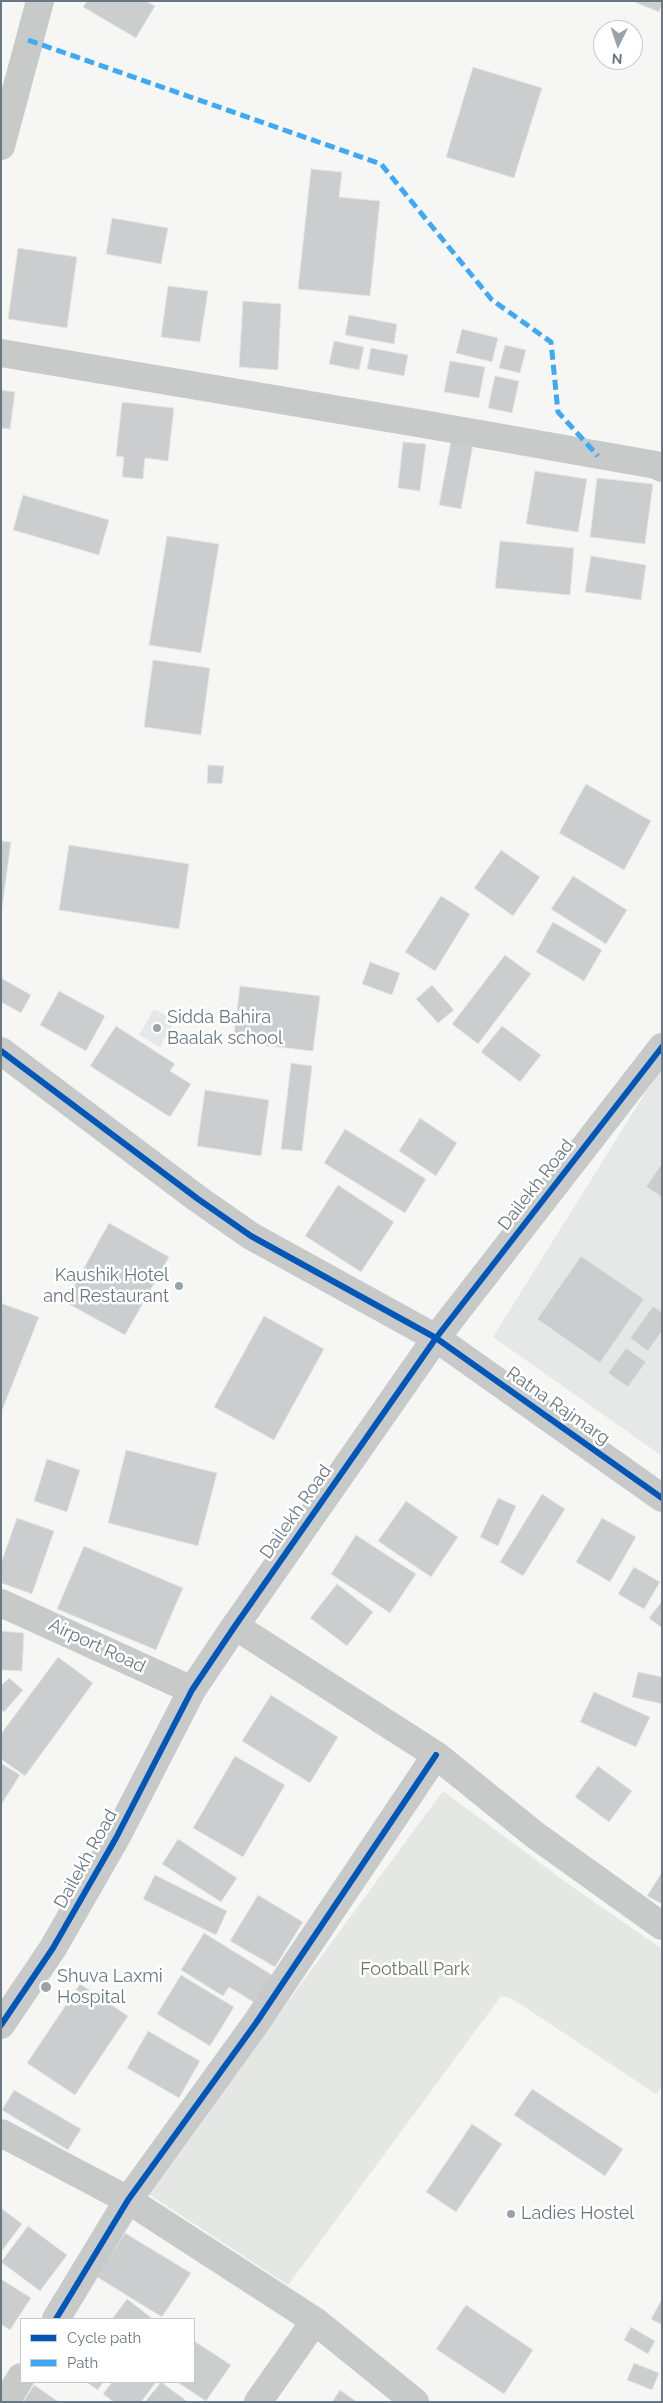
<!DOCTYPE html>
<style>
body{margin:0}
#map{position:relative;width:663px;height:2403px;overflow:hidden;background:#f6f6f5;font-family:Raleway,sans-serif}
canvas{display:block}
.frame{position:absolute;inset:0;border:2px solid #697782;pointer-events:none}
.legend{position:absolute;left:20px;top:2318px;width:175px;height:65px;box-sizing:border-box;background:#fff;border:1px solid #c3c9cd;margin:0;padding:6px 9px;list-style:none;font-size:15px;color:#697782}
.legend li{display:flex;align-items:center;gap:10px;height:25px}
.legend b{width:25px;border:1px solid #c3c9cd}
.north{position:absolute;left:593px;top:20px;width:50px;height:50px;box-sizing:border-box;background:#fff;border:1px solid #c3c9cd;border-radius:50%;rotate:184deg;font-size:14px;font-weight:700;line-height:20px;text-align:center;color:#697782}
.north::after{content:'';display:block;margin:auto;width:18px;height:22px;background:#9aa3aa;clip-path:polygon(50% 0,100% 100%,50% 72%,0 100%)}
</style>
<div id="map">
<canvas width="663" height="2403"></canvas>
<div class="frame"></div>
<ul class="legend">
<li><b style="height:6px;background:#0057b8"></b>Cycle path</li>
<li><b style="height:6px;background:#3fa9f5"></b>Path</li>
</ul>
<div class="north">N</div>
</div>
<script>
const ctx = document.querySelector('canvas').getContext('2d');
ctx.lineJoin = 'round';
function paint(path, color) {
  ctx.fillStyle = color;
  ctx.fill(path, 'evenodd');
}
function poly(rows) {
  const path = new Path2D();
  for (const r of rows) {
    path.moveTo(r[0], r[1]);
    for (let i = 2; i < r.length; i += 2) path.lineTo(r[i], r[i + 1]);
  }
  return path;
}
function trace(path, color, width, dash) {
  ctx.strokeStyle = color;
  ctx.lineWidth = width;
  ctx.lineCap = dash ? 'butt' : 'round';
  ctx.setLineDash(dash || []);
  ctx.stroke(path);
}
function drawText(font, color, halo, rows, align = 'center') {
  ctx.font = font + ' Raleway,sans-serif';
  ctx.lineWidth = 5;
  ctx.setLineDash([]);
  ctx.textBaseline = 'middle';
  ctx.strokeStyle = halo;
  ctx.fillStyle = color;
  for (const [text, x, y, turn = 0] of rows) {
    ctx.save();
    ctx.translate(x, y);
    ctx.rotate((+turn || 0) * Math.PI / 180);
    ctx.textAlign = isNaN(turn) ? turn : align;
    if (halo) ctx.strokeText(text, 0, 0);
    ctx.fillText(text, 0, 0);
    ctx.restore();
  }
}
paint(poly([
 [154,1009,175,1020,160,1047,139,1035],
 [662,1066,662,1456,493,1337]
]), '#e6e7e7');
paint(poly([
 [443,1791,571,1886,662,1949,662,2087,656,2094,511,1998,501,1996,288,2285,147,2193]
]), '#e4e7e3');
const building = poly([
 [87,1,146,1,155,6,136,38,83,7,87,1],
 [632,1,662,1,662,4,659,12,632,1],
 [473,67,542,88,514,178,446,157,473,67],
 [311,169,342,172,339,197,380,201,370,296,298,289,311,169],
 [112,218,168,228,161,264,106,254,112,218],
 [18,248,77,257,67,328,8,319,18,248],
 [168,286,208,291,200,342,161,337,168,286],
 [243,301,281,304,278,370,239,367,243,301],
 [349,315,397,324,394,344,345,335,349,315],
 [462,329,498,338,492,362,456,353,462,329],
 [334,341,364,347,359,370,329,364,334,341],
 [505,345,526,350,520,373,499,368,505,345],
 [371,348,408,355,404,376,367,369,371,348],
 [450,361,485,367,479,398,444,392,450,361],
 [495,376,519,381,512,413,488,408,495,376],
 [1,390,15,392,10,429,1,428,1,390],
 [122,402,174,408,168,461,145,458,143,479,122,477,124,457,116,456,122,402],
 [451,441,473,445,461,509,439,505,451,441],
 [403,442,426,444,420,491,398,488,403,442],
 [535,471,587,479,578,532,526,524,535,471],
 [597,478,653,484,645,544,590,537,597,478],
 [23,495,109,520,99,555,13,530,23,495],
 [167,536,219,544,201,653,149,645,167,536],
 [500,541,574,548,570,595,495,588,500,541],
 [591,556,646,565,641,600,585,592,591,556],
 [153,660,210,668,201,735,144,727,153,660],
 [208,765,224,766,222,784,207,783,208,765],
 [586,784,651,821,624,870,559,833,586,784],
 [1,841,11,842,2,908,1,907,1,841],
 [69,845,189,864,179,929,59,910,69,845],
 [501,850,540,877,513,916,474,888,501,850],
 [573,876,627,910,606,944,551,909,573,876],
 [441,896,470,914,435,971,405,952,441,896],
 [553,922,602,950,584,981,536,952,553,922],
 [505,955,531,974,478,1044,452,1024,505,955],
 [370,962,400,973,392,995,362,984,370,962],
 [1,978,31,995,21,1013,1,1002,1,978],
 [432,985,454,1010,438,1023,416,999,432,985],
 [240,986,320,996,313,1051,233,1042,240,986],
 [59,991,105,1016,86,1051,40,1025,59,991],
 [116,1026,175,1064,170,1071,191,1084,170,1117,90,1066,116,1026],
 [502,1026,541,1055,520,1082,481,1052,502,1026],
 [291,1063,312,1066,302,1151,281,1149,291,1063],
 [205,1090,269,1100,261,1156,197,1146,205,1090],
 [420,1118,457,1143,436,1176,399,1151,420,1118],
 [345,1129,426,1179,405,1213,324,1163,345,1129],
 [662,1163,662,1197,646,1187,662,1163],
 [338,1185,394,1222,361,1272,305,1236,338,1185],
 [109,1223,169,1257,125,1335,65,1302,109,1223],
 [581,1256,644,1299,600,1363,537,1319,581,1256],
 [1,1303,39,1317,1,1413,1,1303],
 [653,1306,662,1312,662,1331,648,1351,630,1338,653,1306],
 [264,1316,324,1349,274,1440,214,1407,264,1316],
 [626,1348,646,1362,628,1387,608,1373,626,1348],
 [126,1450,217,1473,198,1546,108,1523,126,1450],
 [47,1459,80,1470,67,1512,34,1501,47,1459],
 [542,1494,565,1509,523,1576,500,1562,542,1494],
 [498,1498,516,1506,498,1546,480,1537,498,1498],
 [406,1501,458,1537,431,1577,378,1541,406,1501],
 [17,1518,54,1531,32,1594,1,1583,1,1563,17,1518],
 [602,1518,636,1537,610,1582,576,1562,602,1518],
 [356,1535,416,1574,390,1613,331,1574,356,1535],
 [84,1546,183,1588,156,1650,57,1609,84,1546],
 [634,1567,660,1582,644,1609,618,1594,634,1567],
 [337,1584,373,1612,347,1646,310,1618,337,1584],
 [662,1601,662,1628,649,1618,662,1601],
 [1,1631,24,1633,22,1671,1,1670,1,1631],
 [58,1657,93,1683,25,1776,1,1759,1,1734,58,1657],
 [638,1672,662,1677,662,1704,632,1697,638,1672],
 [9,1678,23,1690,4,1712,1,1709,1,1686,9,1678],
 [594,1692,650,1717,636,1747,580,1722,594,1692],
 [271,1695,338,1737,310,1783,242,1741,271,1695],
 [235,1756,285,1785,243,1857,193,1828,235,1756],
 [1,1763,20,1775,1,1805,1,1763],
 [598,1766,632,1791,609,1822,575,1797,598,1766],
 [178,1839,237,1878,221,1902,162,1864,178,1839],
 [662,1872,662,1904,647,1896,662,1872],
 [155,1875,227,1911,216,1935,143,1899,155,1875],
 [258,1895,303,1922,275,1967,230,1941,258,1895],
 [204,1933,277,1978,260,2006,229,1987,223,1996,181,1970,204,1933],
 [181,1975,234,2007,210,2046,157,2014,181,1975],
 [80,1984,128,2016,75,2095,27,2063,80,1984],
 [148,2031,200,2061,179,2098,127,2068,148,2031],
 [532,2089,623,2149,605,2176,514,2115,532,2089],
 [14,2090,81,2129,68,2150,2,2110,14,2090],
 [472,2124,502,2144,456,2212,426,2192,472,2124],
 [1,2208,22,2224,1,2252,1,2208],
 [28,2226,67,2255,40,2291,1,2262,28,2226],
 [125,2233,191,2273,162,2317,97,2277,125,2233],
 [1,2279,31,2298,10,2330,1,2324,1,2279],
 [127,2299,153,2319,112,2319,127,2299],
 [662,2299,662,2325,651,2319,662,2299],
 [466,2305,533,2350,504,2394,436,2349,466,2305],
 [631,2327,655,2341,648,2354,624,2340,631,2327],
 [194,2341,231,2365,206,2401,177,2382,194,2382,194,2341],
 [634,2363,659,2373,652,2390,627,2380,634,2363],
 [86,2382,103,2382,98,2390,86,2382],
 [112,2382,156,2382,141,2402,114,2402,103,2394,112,2382],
 [161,2382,188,2402,145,2402,161,2382],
 [34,2385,59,2402,23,2402,34,2385],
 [340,2390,357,2402,332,2402,340,2390]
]);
paint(building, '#cccdce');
trace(building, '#e5e5e4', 1);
trace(poly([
 [1,146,40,1],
 [1,353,429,425,656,465,662,468],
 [1,1051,198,1199,251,1236,436,1338,662,1498],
 [1,1603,192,1690],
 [235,1626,436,1755,535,1835,662,1926],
 [1,2025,53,1948,116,1838,192,1690,235,1626,436,1338,662,1047],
 [1,2133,128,2200,315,2321,415,2402],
 [56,2319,128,2200,256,2023,436,1755],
 [6,2402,21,2377],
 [258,2402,315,2321]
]), '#c8caca', 28);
trace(poly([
 [28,40,381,164,492,300,551,342,558,412,598,456]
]), '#3fa9f5', 5, [10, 5]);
trace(poly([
 [1,1051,198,1199,251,1236,436,1338,662,1498],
 [1,2025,53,1948,116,1838,192,1690,235,1626,436,1338,662,1047],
 [56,2319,128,2200,256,2023,436,1755]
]), '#0057b8', 6);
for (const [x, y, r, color] of [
 [157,1028,5,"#9aa3aa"],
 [179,1286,5,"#9aa3aa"],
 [46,1987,6,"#9aa3aa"],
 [511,2214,5,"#9aa3aa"]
]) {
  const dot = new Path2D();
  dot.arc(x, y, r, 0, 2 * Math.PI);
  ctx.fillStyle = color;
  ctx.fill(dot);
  trace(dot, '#fff', 2);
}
drawText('18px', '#697782', '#fff', [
 ["Sidda Bahira",167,1018],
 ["Baalak school",167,1039],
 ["Kaushik Hotel",169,1276,"right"],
 ["and Restaurant",169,1297,"right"],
 ["Shuva Laxmi",57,1977],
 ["Hospital",57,1998],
 ["Ladies Hostel",521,2214]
], 'left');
drawText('18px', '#697782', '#fff', [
 ["Dailekh Road",536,1185,-52],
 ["Ratna Rajmarg",558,1406,35],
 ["Dailekh Road",296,1512,-55],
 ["Airport Road",97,1646,25],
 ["Dailekh Road",86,1859,-61]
]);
drawText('18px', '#6b7967', '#fff', [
 ["Football Park",415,1970]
]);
</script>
